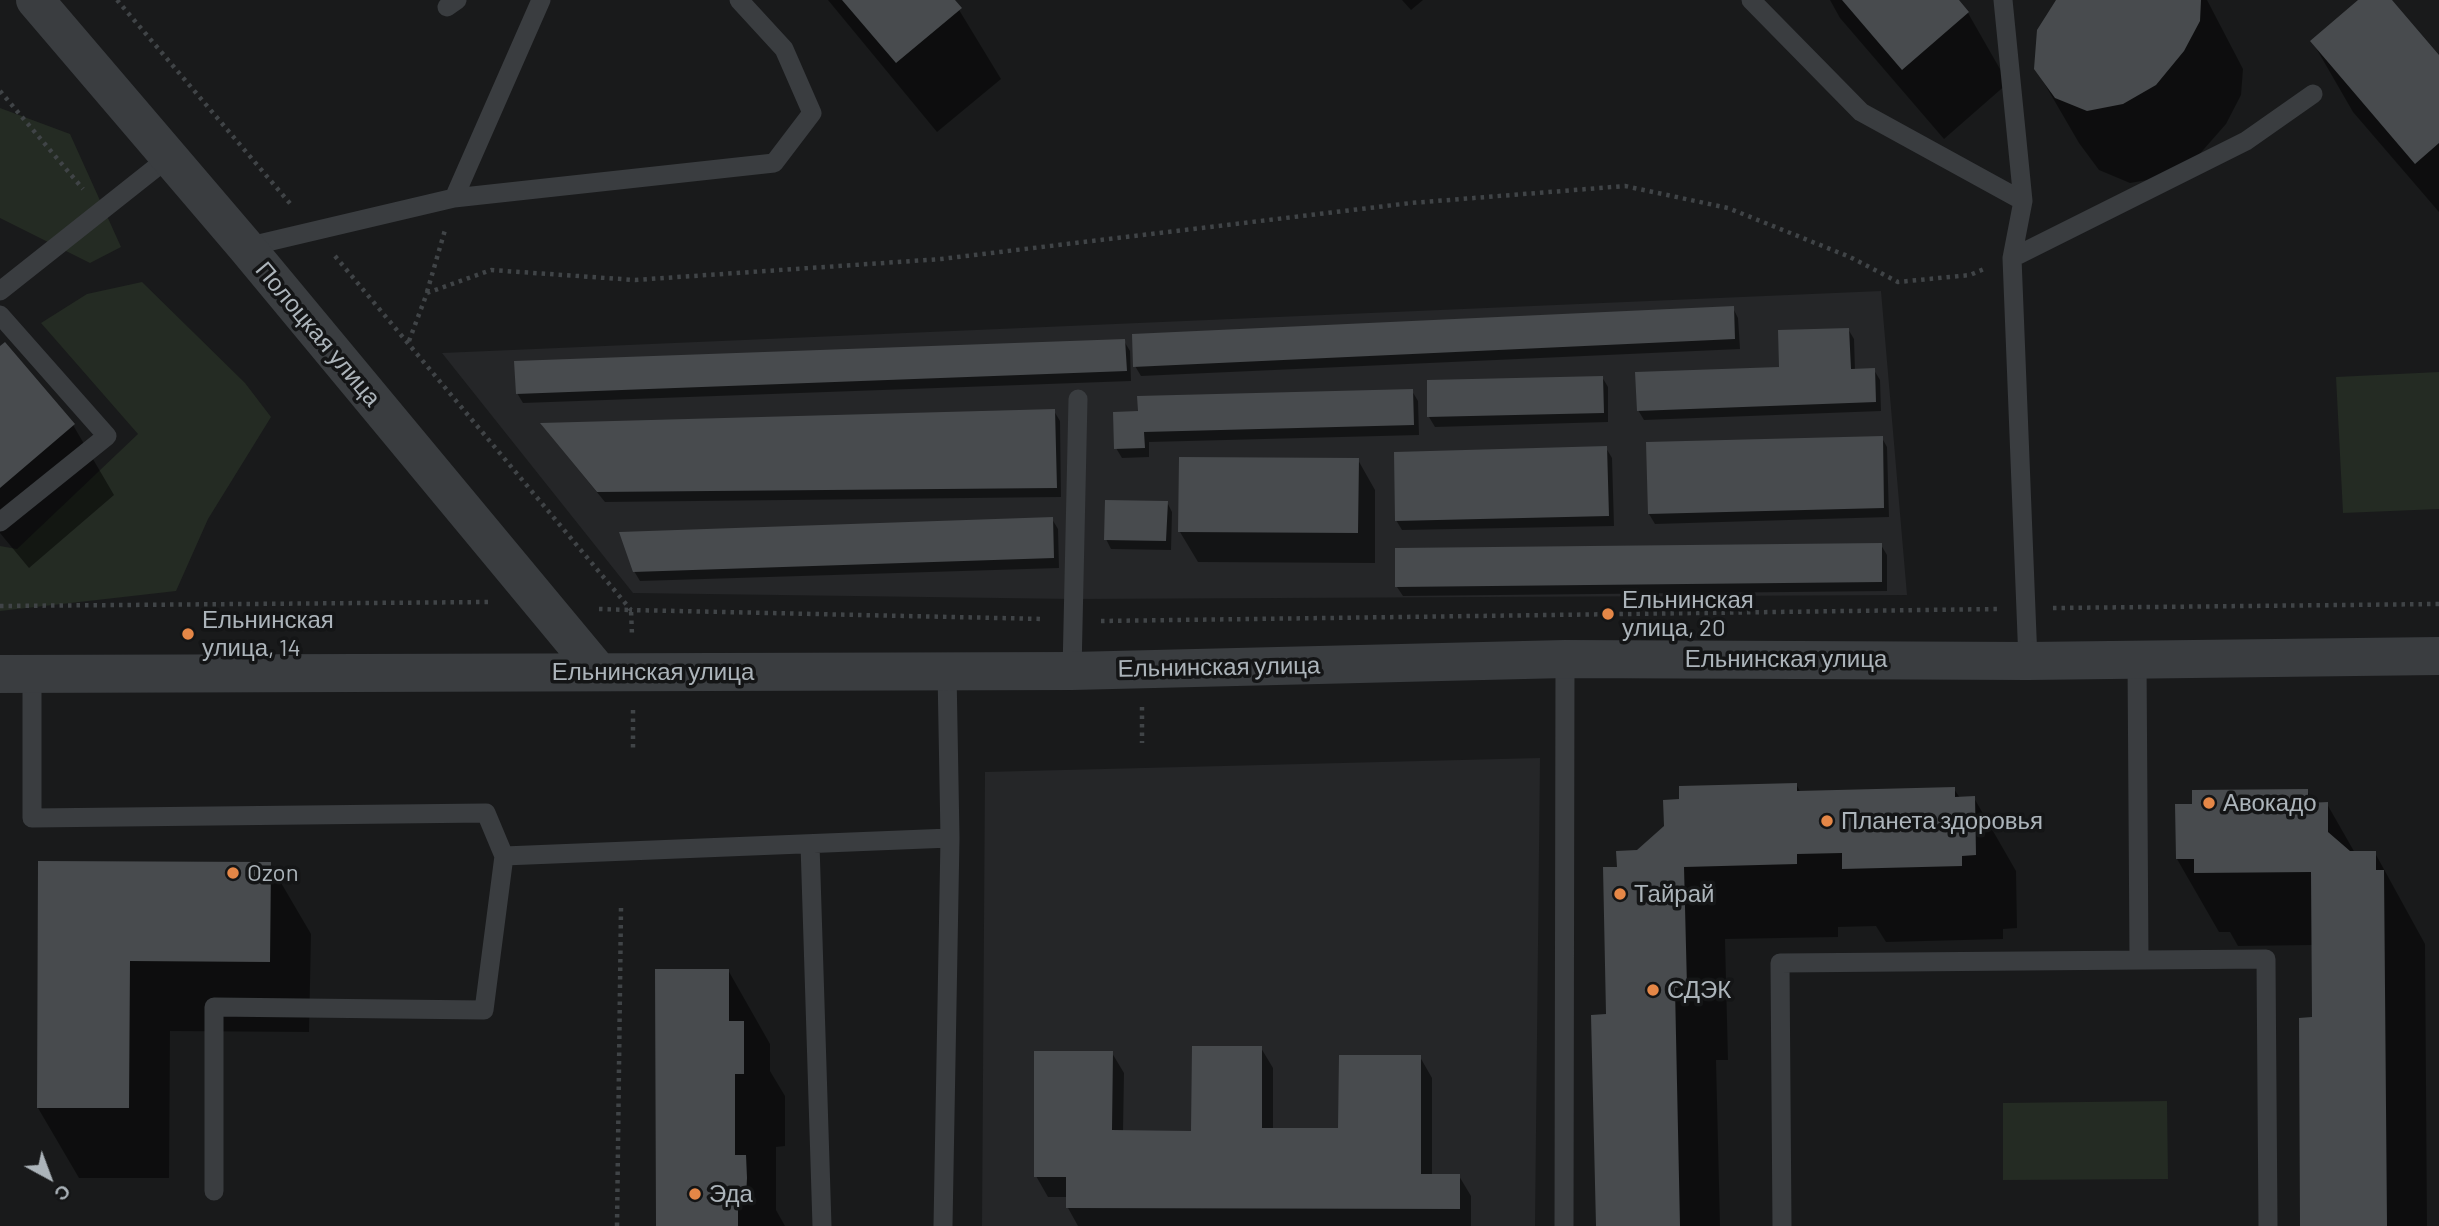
<!DOCTYPE html>
<meta charset="utf-8">
<style>
body{margin:0}
#map{position:relative;width:2439px;height:1226px;overflow:hidden;background:#191a1b;font-family:Barlow,sans-serif}
canvas{display:block}
.north{position:absolute;left:14px;top:1142px;width:70px;height:70px;-webkit-text-stroke:5px #141516;paint-order:stroke;rotate:139deg;font-size:19px;font-weight:700;line-height:28px;text-align:center;color:#acb4ba}
.north::after{content:'';display:block;margin:auto;width:24px;height:32px;background:#acb4ba;clip-path:polygon(50% 0,100% 100%,50% 72%,0 100%)}
</style>
<div id="map">
<canvas width="2439" height="1226"></canvas>
<div class="north">С</div>
</div>
<script>
const ctx = document.querySelector('canvas').getContext('2d');
ctx.lineJoin = 'round';
function paint(path, color) {
  ctx.fillStyle = color;
  ctx.fill(path, 'evenodd');
}
function poly(rows) {
  const path = new Path2D();
  for (const r of rows) {
    path.moveTo(r[0], r[1]);
    for (let i = 2; i < r.length; i += 2) path.lineTo(r[i], r[i + 1]);
  }
  return path;
}
function trace(path, color, width, dash) {
  ctx.strokeStyle = color;
  ctx.lineWidth = width;
  ctx.lineCap = dash ? 'butt' : 'round';
  ctx.setLineDash(dash || []);
  ctx.stroke(path);
}
function drawText(font, color, halo, rows, align = 'center') {
  ctx.font = font + ' Barlow,sans-serif';
  ctx.lineWidth = 7;
  ctx.setLineDash([]);
  ctx.textBaseline = 'middle';
  ctx.strokeStyle = halo;
  ctx.fillStyle = color;
  for (const [text, x, y, turn = 0] of rows) {
    ctx.save();
    ctx.translate(x, y);
    ctx.rotate((+turn || 0) * Math.PI / 180);
    ctx.textAlign = isNaN(turn) ? turn : align;
    if (halo) ctx.strokeText(text, 0, 0);
    ctx.fillText(text, 0, 0);
    ctx.restore();
  }
}
paint(poly([
 [1881,291,1907,595,1073,599,633,593,442,353],
 [1540,758,1535,1226,982,1226,985,772]
]), '#252628');
paint(poly([
 [0,108,70,134,121,247,90,263,0,218],
 [142,282,245,383,271,417,208,519,176,591,0,611,0,546,17,549,138,434,41,323,87,294],
 [2439,372,2439,509,2343,513,2336,377],
 [2167,1101,2168,1179,2003,1180,2003,1103]
]), '#242b23');
paint(poly([
 [828,0,953,0,1001,79,937,132],
 [1402,0,1423,0,1411,10],
 [1830,0,1957,0,1968,13,2008,83,1944,139,1840,18],
 [2058,0,2207,0,2243,69,2241,95,2226,124,2197,157,2165,177,2130,183,2099,170,2079,143,2036,69],
 [2361,0,2389,0,2439,58,2439,212,2353,112,2312,41],
 [1733,308,1738,318,1740,349,1141,376,1135,366],
 [1848,329,1854,339,1855,371,1874,370,1880,380,1881,411,1644,420,1638,410,1781,368],
 [1124,341,1130,351,1131,381,523,403,517,393],
 [0,348,73,425,114,495,29,568,0,533],
 [1602,377,1608,387,1608,422,1435,427,1429,417],
 [1412,391,1418,401,1419,435,1149,442,1149,457,1122,458,1116,448,1115,414],
 [1054,411,1060,421,1061,497,605,502,542,425],
 [1882,438,1887,447,1889,517,1655,524,1649,514],
 [1606,448,1612,458,1614,526,1402,530,1396,520],
 [1181,459,1358,460,1375,490,1375,563,1198,562,1180,532],
 [1167,502,1172,512,1171,550,1111,549,1106,539],
 [1052,519,1058,529,1059,568,640,581,634,571],
 [1881,545,1887,555,1887,591,1403,596,1397,587],
 [1796,784,1801,793,1954,789,1960,798,1974,798,2016,871,2017,928,2003,929,2003,939,1886,942,1876,926,1838,927,1838,937,1725,939,1728,1060,1716,1060,1720,1226,1598,1226,1618,868,1637,852],
 [2307,791,2315,804,2327,804,2355,853,2375,853,2425,944,2427,1226,2302,1226,2314,1019,2313,945,2238,946,2230,932,2219,932,2177,859,2194,805],
 [40,863,270,864,311,934,309,1032,170,1031,169,1178,79,1178,38,1108],
 [728,970,770,1044,770,1071,785,1096,785,1146,776,1147,776,1210,785,1226,657,1226],
 [1261,1048,1273,1068,1273,1130,1340,1130,1420,1057,1432,1078,1432,1176,1459,1176,1471,1196,1471,1226,1078,1226,1068,1208,1068,1197,1048,1197,1036,1176,1112,1053,1124,1073,1123,1132,1193,1133]
]), '#0007');
paint(poly([
 [842,0,955,0,962,8,896,63],
 [1842,0,1959,0,1969,12,1902,70],
 [2056,0,2201,0,2200,21,2184,51,2156,85,2123,104,2087,111,2055,98,2034,69,2037,30],
 [2358,0,2392,0,2439,55,2439,143,2415,164,2310,41],
 [1734,306,1735,339,1133,367,1132,334],
 [1849,328,1851,369,1875,368,1876,402,1637,411,1635,372,1779,367,1778,330],
 [1125,339,1127,371,516,394,514,361],
 [5,342,75,424,0,488,0,346],
 [1603,376,1604,413,1427,417,1427,380],
 [1413,389,1414,425,1144,432,1145,448,1114,449,1113,412,1138,411,1137,396],
 [1055,409,1057,488,597,492,540,423],
 [1883,436,1884,508,1648,514,1646,442],
 [1607,446,1609,516,1395,521,1394,452],
 [1179,457,1359,458,1358,533,1178,532],
 [1105,500,1168,501,1166,541,1104,540],
 [1053,517,1054,558,633,572,619,532],
 [1882,543,1882,582,1395,587,1395,548],
 [1797,783,1797,791,1955,787,1955,797,1975,796,1976,855,1962,856,1962,866,1842,869,1842,853,1797,854,1797,864,1684,867,1687,987,1675,988,1680,1226,1596,1226,1591,1015,1606,1014,1603,867,1617,867,1616,851,1637,850,1664,826,1663,800,1679,799,1679,786],
 [2308,789,2308,803,2328,802,2328,832,2350,851,2376,851,2376,870,2384,870,2387,1226,2300,1226,2299,1018,2312,1017,2311,872,2194,873,2194,859,2176,859,2175,804,2192,804,2192,790],
 [38,861,271,862,270,962,130,961,129,1108,37,1108],
 [655,969,729,969,729,1021,744,1021,744,1074,735,1074,735,1155,746,1155,747,1178,746,1198,738,1199,738,1226,656,1226],
 [1192,1046,1262,1046,1262,1128,1338,1128,1339,1055,1421,1055,1421,1174,1460,1174,1460,1209,1066,1208,1066,1177,1034,1177,1034,1051,1113,1051,1112,1130,1191,1131]
]), '#484b4e');
trace(poly([
 [117,0,293,207],
 [0,91,83,189],
 [335,256,631,610,1044,619],
 [427,292,445,230],
 [409,341,427,293,491,270,635,280,941,259,1411,203,1625,186,1728,208,1850,257,1898,282,1970,275,1984,269],
 [0,606,489,602],
 [2053,608,2439,604],
 [599,609,631,610,632,635],
 [1101,621,1999,609],
 [1142,707,1142,743],
 [633,710,633,748],
 [617,1226,621,908]
]), '#404447', 4.5, [3.5, 5]);
trace(poly([
 [1751,0,1861,112,2023,201],
 [2003,0,2023,201,2012,258,2028,661],
 [447,7,457,0],
 [454,198,541,0],
 [246,247,454,198,774,163,812,113,784,49,739,0],
 [2012,258,2246,141,2313,94],
 [0,291,168,158],
 [0,315,107,436,0,522],
 [2137,659,2139,960],
 [1072,671,1078,399],
 [32,674,32,818,486,813,504,856,484,1010,214,1007,214,1191],
 [810,844,822,1226],
 [504,856,950,838],
 [943,1226,950,838,947,671],
 [1564,1226,1565,659],
 [1782,1226,1780,963,2266,959,2268,1226]
]), '#3a3d40', 19);
trace(poly([
 [35,0,246,247,598,671],
 [0,674,1072,671,1565,659,2028,661,2439,656]
]), '#3a3d40', 38);
for (const [x, y, r, color] of [
 [1608,614,7,"#e58747"],
 [188,634,7,"#e58747"],
 [2209,803,7,"#e58747"],
 [1827,821,7,"#e58747"],
 [233,873,7,"#e58747"],
 [1620,894,7,"#e58747"],
 [1653,990,7,"#e58747"],
 [695,1194,7,"#e58747"]
]) {
  const dot = new Path2D();
  dot.arc(x, y, r, 0, 2 * Math.PI);
  ctx.fillStyle = color;
  ctx.fill(dot);
  trace(dot, '#141516', 2.5);
}
drawText('24px', '#acb4ba', '#141516', [
 ["Полоцкая улица",318,334,50],
 ["Ельнинская улица",1786,659],
 ["Ельнинская улица",1219,667,-1],
 ["Ельнинская улица",653,672]
]);
drawText('24px', '#acb4ba', '#141516', [
 ["Ельнинская",1622,600],
 ["улица, 20",1622,628],
 ["Ельнинская",202,620],
 ["улица, 14",202,648],
 ["Авокадо",2223,803],
 ["Планета здоровья",1841,821],
 ["Ozon",247,873],
 ["Тайрай",1634,894],
 ["СДЭК",1667,990],
 ["Эда",709,1194]
], 'left');
</script>
